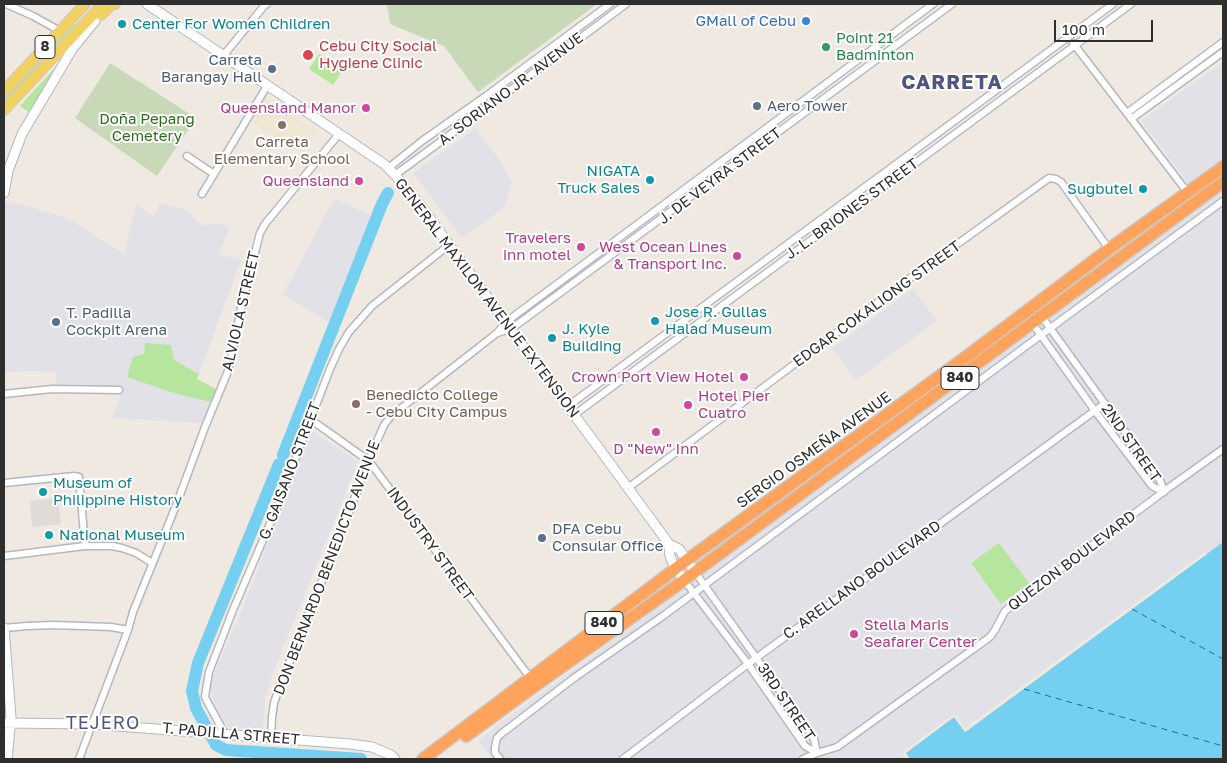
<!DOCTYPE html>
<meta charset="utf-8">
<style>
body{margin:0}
#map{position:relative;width:1227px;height:763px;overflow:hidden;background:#efe9e1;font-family:"Golos Text",sans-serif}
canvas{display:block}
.frame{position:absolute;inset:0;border:5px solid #2e2e2e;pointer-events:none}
.scale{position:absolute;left:1054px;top:20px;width:99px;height:22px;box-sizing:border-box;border:2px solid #2e2e2e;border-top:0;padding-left:6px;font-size:15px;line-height:18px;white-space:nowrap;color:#2e2e2e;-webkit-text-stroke:4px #fff;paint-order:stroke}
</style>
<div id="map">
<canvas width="1227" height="763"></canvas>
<div class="frame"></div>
<div class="scale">100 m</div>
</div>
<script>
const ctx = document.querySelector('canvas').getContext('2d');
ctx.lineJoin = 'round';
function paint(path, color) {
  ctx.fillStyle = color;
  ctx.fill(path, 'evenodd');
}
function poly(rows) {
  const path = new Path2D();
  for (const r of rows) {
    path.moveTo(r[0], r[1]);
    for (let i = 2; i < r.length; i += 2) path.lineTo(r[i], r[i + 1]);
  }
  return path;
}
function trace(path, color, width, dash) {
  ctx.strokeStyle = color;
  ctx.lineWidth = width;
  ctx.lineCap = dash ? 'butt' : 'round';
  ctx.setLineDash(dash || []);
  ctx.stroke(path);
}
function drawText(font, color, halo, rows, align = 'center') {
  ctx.font = font + ' "Golos Text",sans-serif';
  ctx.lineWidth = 4;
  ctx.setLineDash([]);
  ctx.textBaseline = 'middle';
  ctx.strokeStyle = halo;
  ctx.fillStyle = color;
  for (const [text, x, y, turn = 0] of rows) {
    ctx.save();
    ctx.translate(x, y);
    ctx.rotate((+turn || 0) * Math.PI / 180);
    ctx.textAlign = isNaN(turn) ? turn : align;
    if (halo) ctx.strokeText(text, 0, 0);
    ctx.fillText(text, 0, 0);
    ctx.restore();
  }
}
paint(poly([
 [1223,62,1223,159,1189,184,1141,121],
 [476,128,498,158,512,182,504,208,462,238,413,173],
 [1223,190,1223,542,965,732,906,753,910,759,492,759,479,741,497,725,711,569],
 [334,199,374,216,329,322,283,295],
 [6,201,65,217,124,254,136,205,154,216,160,203,186,210,202,226,218,223,230,227,219,254,241,260,199,374,145,343,144,354,127,376,173,393,210,402,202,423,112,418,123,388,56,385,56,371,4,372,4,212],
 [913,289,937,321,856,380,832,348],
 [312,431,358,462,271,678,265,701,263,729,229,728,218,711,212,696,211,687,214,674,241,612]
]), '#e3e1e8');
paint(poly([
 [264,96,316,131,300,154,249,119]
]), '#f0e6d1');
paint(poly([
 [69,21,73,25,84,26,4,115,4,91],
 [71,50,30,113,20,106],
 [319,54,343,70,333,85,309,69],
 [145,343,171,345,174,360,199,374,197,379,216,389,210,402,173,393,127,377,133,357,144,354],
 [999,543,1029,583,1001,604,971,563]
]), '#b6e59e');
paint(poly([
 [387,4,597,4,478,92,444,46,390,24],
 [110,63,196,118,157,176,75,118]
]), '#c8d9b8');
paint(poly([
 [58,498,61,524,32,527,30,501]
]), '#dfdcd8');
paint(poly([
 [1223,542,1223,759,910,759,905,753,954,717,965,732]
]), '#75cff0');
paint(poly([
 [1205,552,1207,554,965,732,954,717,906,753,910,759,907,759,903,754,904,751,953,715,956,716,965,728]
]), '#efe9e1');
trace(poly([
 [283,455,382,204,388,193],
 [279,464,198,663,192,691,196,708,216,745,226,750,361,759]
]), '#75cff0', 12);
trace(poly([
 [1132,609,1223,659],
 [1024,689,1223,746]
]), '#0d6fa3', 1, [6, 5]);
const street = poly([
 [6,4,33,16,60,31],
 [1073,43,1188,193],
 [223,56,264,6,267,4],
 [1127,113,1223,42],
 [1131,119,1223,52],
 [187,156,214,174],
 [390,169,392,165,422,141,486,96,610,4],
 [395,175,481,112,626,4],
 [202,194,267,86],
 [1042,317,1160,480,1164,492],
 [1033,324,1095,411,1152,486,1164,492],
 [497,333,511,329,952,4],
 [4,394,52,389,119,390],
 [568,406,1113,4],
 [574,415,1131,4],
 [310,419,369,461,531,679],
 [4,483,74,476,79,477,85,546],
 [628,488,913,276,1049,178,1056,179,1061,182,1109,249],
 [4,556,85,546,112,546,122,548,136,553,152,563],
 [695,572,814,739,817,753],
 [684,580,748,664,805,746,817,753],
 [4,628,27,626,53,625,111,627,128,630],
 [225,734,208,703,205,697,206,690,209,672,233,610,275,512,330,369,339,349,349,332,372,306,449,245],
 [271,738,272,717,274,703,279,688,328,566,372,453,384,425,391,416,497,333,506,322,933,4],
 [79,759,128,630,133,612,177,503,205,427,228,371,233,349,241,308,260,233,265,224,339,134],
 [500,759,495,753,495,747,497,738,501,734,574,678,663,616,1041,335,1223,201],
 [623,759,748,664,1104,404],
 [803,759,817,753,837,747,990,637,995,630,1005,611,1167,489,1223,449]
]);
const secondary = poly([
 [147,4,384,164,395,175,418,202,517,338,598,447,669,544,679,549,695,572],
 [4,193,8,171,22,134,73,48,95,21],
 [669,544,670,556,673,564,684,580],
 [4,628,11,717,7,759],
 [4,723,92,724,350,744,372,747,391,755,395,759]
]);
const primary = poly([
 [101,15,111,5,115,4],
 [4,91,85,4],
 [4,110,103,4]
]);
const highway = poly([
 [466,736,536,685,676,586,1223,182],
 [423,759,687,560,966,357,1109,249,1223,167]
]);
trace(street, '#b4b7c1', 9);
trace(secondary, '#b4b7c1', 11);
trace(primary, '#c9c9c9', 12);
trace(highway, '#c9c9c9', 14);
trace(street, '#fff', 6);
trace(secondary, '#fff', 9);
trace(primary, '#f2d163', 10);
trace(highway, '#ffa35c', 11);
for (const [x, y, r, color] of [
 [806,21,5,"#3f7fe0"],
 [122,24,5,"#0f9aa8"],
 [826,47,5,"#2e9e5b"],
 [308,55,6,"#e0444e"],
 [272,69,5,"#5c6f8a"],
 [757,106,5,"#5c6f8a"],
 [366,108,5,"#d1479c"],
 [282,125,5,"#8d6e63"],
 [650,180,5,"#0f9aa8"],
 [359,181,5,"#d1479c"],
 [1143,189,5,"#0f9aa8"],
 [581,247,5,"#d1479c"],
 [737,256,5,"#d1479c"],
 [655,321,5,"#0f9aa8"],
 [56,322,5,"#5c6f8a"],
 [552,338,5,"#0f9aa8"],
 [744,377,5,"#d1479c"],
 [356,404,5,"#8d6e63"],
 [688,405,5,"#d1479c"],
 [656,432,5,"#d1479c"],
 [43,492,5,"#0f9aa8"],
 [49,535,5,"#0f9aa8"],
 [542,538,5,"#5c6f8a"],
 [854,634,5,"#d1479c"]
]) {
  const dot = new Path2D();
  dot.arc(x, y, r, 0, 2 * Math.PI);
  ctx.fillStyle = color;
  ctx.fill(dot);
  trace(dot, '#fff', 2);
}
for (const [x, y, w] of [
 [45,47,20],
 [960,378,38],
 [604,623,38]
]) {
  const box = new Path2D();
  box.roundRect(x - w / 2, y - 11.5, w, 23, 4);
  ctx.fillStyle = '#fff';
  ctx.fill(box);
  trace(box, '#2e2e2e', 1);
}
drawText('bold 14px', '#2e2e2e', null, [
 ["8",45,47],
 ["840",960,378],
 ["840",604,623]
]);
drawText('15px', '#366cbe', '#fff', [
 ["GMall of Cebu",796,21]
], 'right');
drawText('15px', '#0d838f', '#fff', [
 ["Center For Women Children",132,24],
 ["NIGATA",640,171,"right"],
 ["Truck Sales",640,188,"right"],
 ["Sugbutel",1133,189,"right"],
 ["Jose R. Gullas",665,312],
 ["Halad Museum",665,329],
 ["J. Kyle",562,329],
 ["Building",562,346],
 ["Museum of",53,483],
 ["Philippine History",53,500],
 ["National Museum",59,535]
], 'left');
drawText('15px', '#27864d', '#fff', [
 ["Point 21",836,38],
 ["Badminton",836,55]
], 'left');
drawText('15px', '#be3a42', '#fff', [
 ["Cebu City Social",319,46],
 ["Hygiene Clinic",319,63]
], 'left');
drawText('15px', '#4e5e75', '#fff', [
 ["Carreta",262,60,"right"],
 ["Barangay Hall",262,77,"right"],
 ["Aero Tower",767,106],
 ["T. Padilla",66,313],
 ["Cockpit Arena",66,330],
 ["DFA Cebu",552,529],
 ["Consular Office",552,546]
], 'left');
drawText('15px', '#2e2e2e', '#fff', [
 ["A. SORIANO JR. AVENUE",511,89,-37],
 ["J. DE VEYRA STREET",720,176,-37],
 ["J. L. BRIONES STREET",852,209,-36],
 ["GENERAL MAXILOM AVENUE EXTENSION",487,298,53],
 ["EDGAR COKALIONG STREET",877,304,-36],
 ["ALVIOLA STREET",241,311,-77],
 ["2ND STREET",1131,443,55],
 ["SERGIO OSMEÑA AVENUE",814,450,-36],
 ["G. GAISANO STREET",290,471,-69],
 ["INDUSTRY STREET",430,544,54],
 ["QUEZON BOULEVARD",1072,561,-37],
 ["DON BERNARDO BENEDICTO AVENUE",327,568,-69],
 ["C. ARELLANO BOULEVARD",862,580,-36],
 ["3RD STREET",786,702,56],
 ["T. PADILLA STREET",231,734,5]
]);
drawText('15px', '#b23c85', '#fff', [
 ["Queensland Manor",356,108],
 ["Queensland",349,181],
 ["Travelers",571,238],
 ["inn motel",571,255],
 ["West Ocean Lines",727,247],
 ["& Transport Inc.",727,264],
 ["Crown Port View Hotel",734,377],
 ["Hotel Pier",698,396,"left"],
 ["Cuatro",698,413,"left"],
 ["D \"New\" Inn",656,449,"center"],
 ["Stella Maris",864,625,"left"],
 ["Seafarer Center",864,642,"left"]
], 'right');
drawText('15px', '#2c6e1b', '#fff', [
 ["Doña Pepang",147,119],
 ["Cemetery",147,136]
]);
drawText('15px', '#785e54', '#fff', [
 ["Carreta",282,142],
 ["Elementary School",282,159],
 ["Benedicto College",366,395,"left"],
 ["- Cebu City Campus",366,412,"left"]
]);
ctx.letterSpacing = '1px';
drawText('18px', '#4d5680', '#fff', [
 ["TEJERO",103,723]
]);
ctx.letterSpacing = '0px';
ctx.letterSpacing = '1px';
drawText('bold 20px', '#4d5680', '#fff', [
 ["CARRETA",952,83]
]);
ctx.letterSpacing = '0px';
</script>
